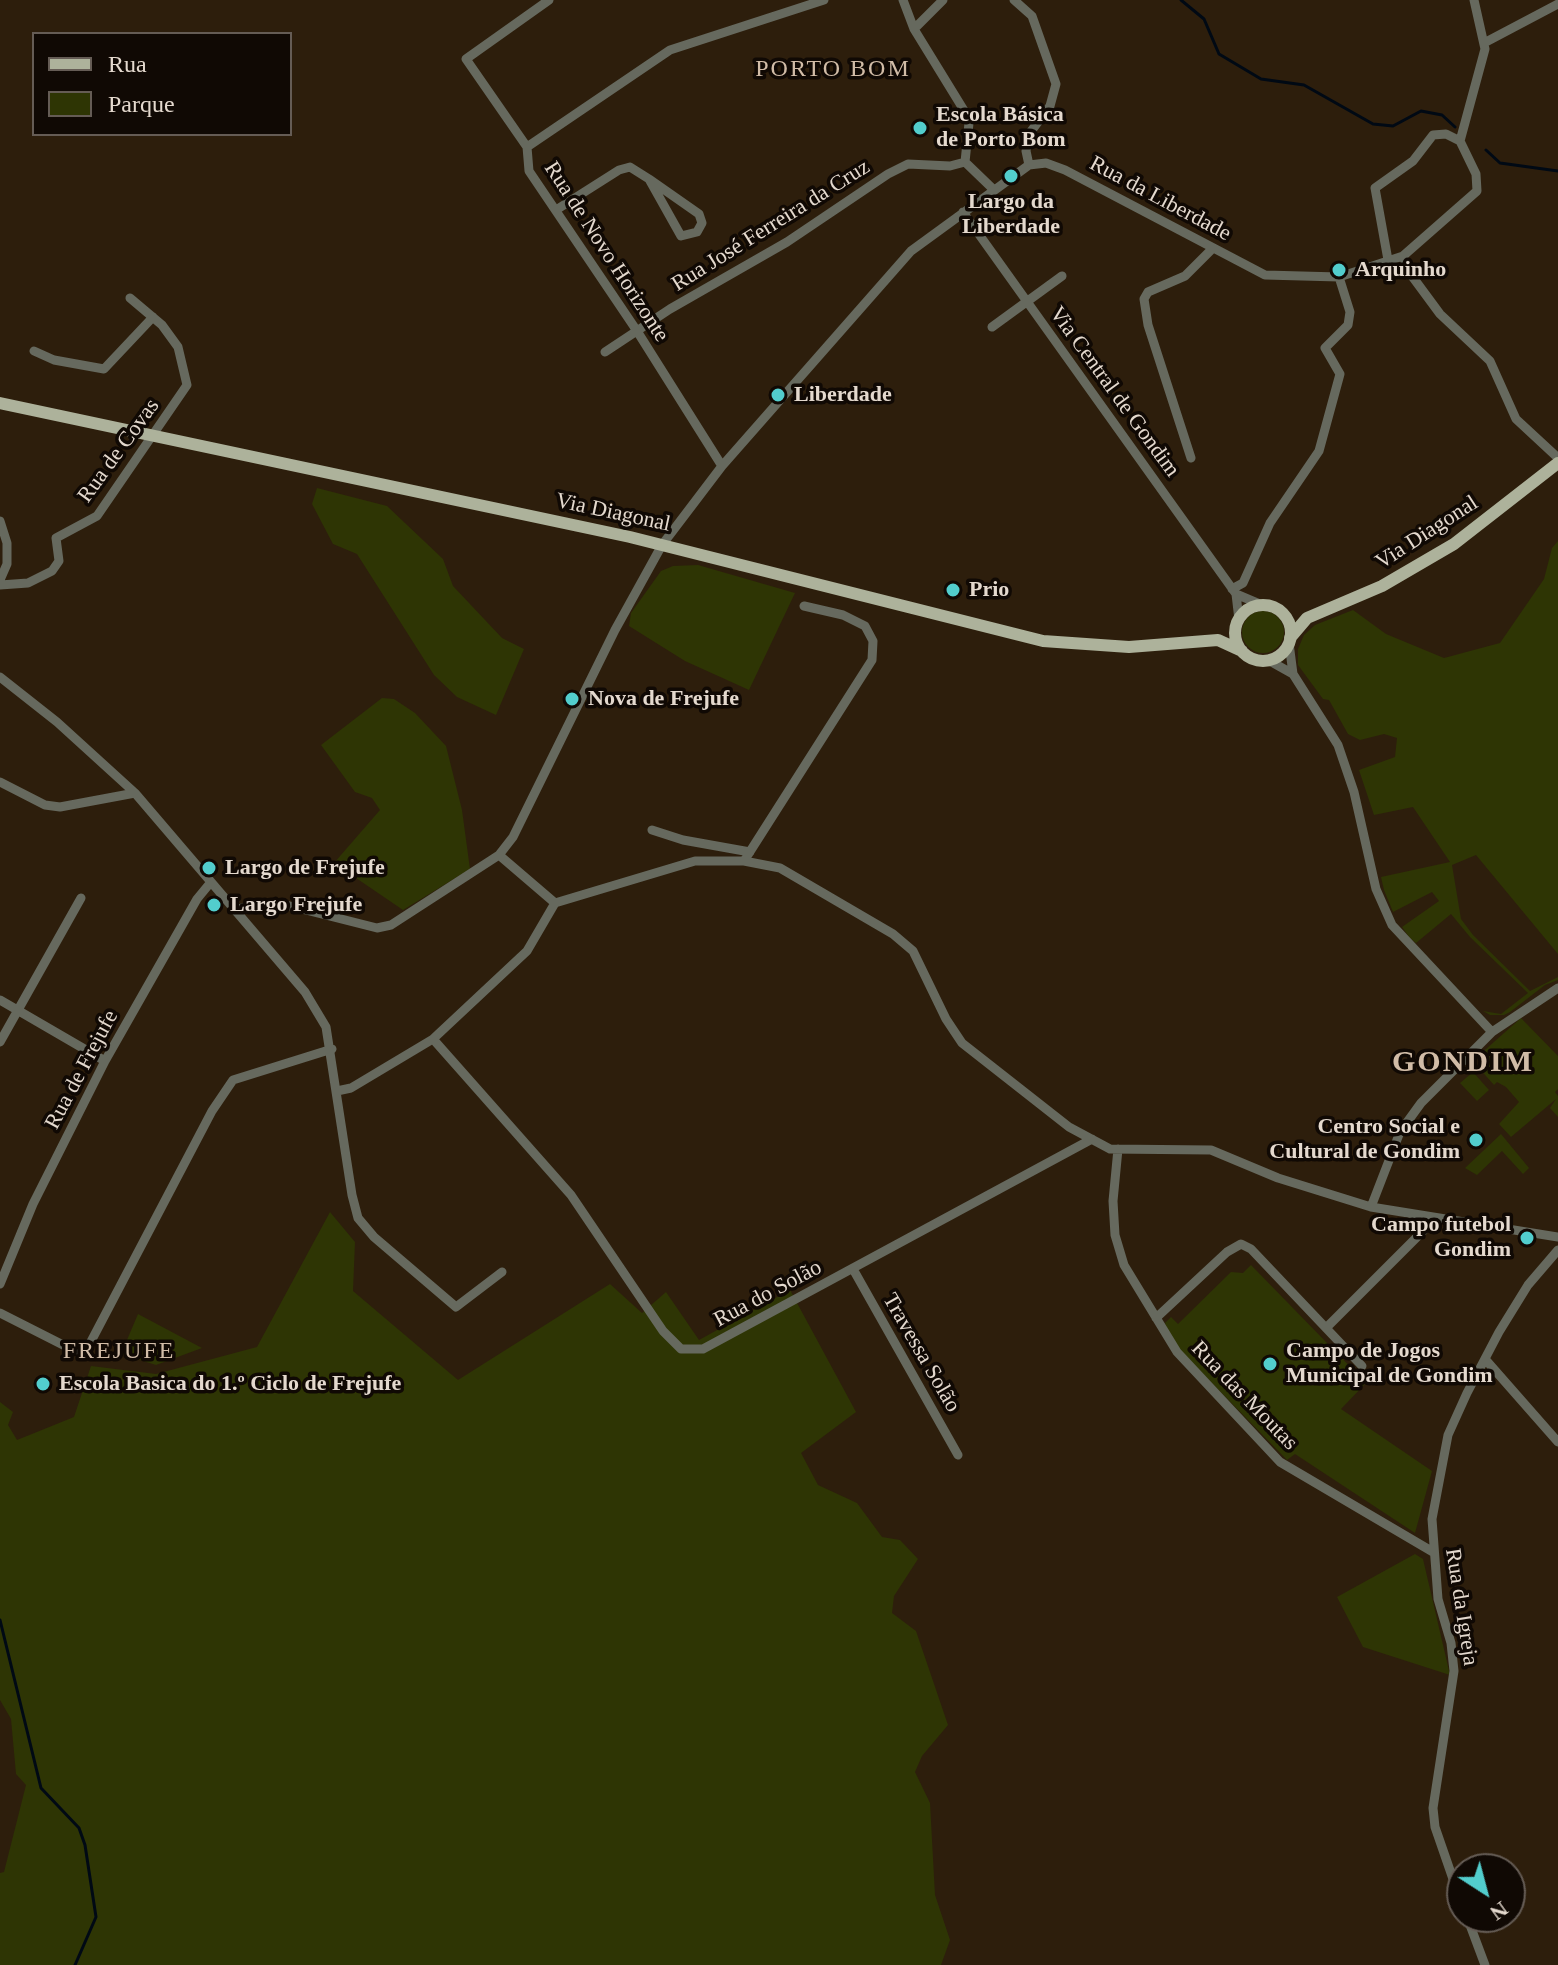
<!DOCTYPE html>
<meta charset="utf-8">
<style>
body{margin:0}
#map{position:relative;width:1558px;height:1965px;overflow:hidden;background:#2d1e0c;font-family:"Times New Roman",serif}
canvas{display:block}
.legend{position:absolute;left:32px;top:32px;width:260px;height:104px;box-sizing:border-box;background:#100904;border:2px solid #655c55;margin:0;padding:10px 14px;list-style:none;font-size:24px;color:#e4d9ce}
.legend li{display:flex;align-items:center;gap:16px;height:40px}
.legend b{width:40px;border:2px solid #655c55}
.north{position:absolute;left:1446px;top:1853px;width:80px;height:80px;box-sizing:border-box;background:#100904;border:2px solid #655c55;border-radius:50%;rotate:144deg;font-size:22px;font-weight:700;line-height:32px;text-align:center;color:#e4d9ce}
.north::after{content:'';display:block;margin:auto;width:28px;height:36px;background:#52cdcd;clip-path:polygon(50% 0,100% 100%,50% 72%,0 100%)}
</style>
<div id="map">
<canvas width="1558" height="1965"></canvas>
<ul class="legend">
<li><b style="height:10px;background:#adb29b"></b>Rua</li>
<li><b style="height:22px;background:#2e3504"></b>Parque</li>
</ul>
<div class="north">N</div>
</div>
<script>
const ctx = document.querySelector('canvas').getContext('2d');
ctx.lineJoin = 'round';
function paint(path, color) {
  ctx.fillStyle = color;
  ctx.fill(path, 'evenodd');
}
function poly(rows) {
  const path = new Path2D();
  for (const r of rows) {
    if (r.length === 3) {
      path.moveTo(r[0] + r[2], r[1]);
      path.arc(r[0], r[1], r[2], 0, 2 * Math.PI);
      continue;
    }
    path.moveTo(r[0], r[1]);
    for (let i = 2; i < r.length; i += 2) path.lineTo(r[i], r[i + 1]);
  }
  return path;
}
function trace(path, color, width, dash) {
  ctx.strokeStyle = color;
  ctx.lineWidth = width;
  ctx.lineCap = dash ? 'butt' : 'round';
  ctx.setLineDash(dash || []);
  ctx.stroke(path);
}
function drawText(font, color, halo, rows, align = 'center') {
  ctx.font = font + ' "Times New Roman",serif';
  ctx.lineWidth = 7;
  ctx.setLineDash([]);
  ctx.textBaseline = 'middle';
  ctx.strokeStyle = halo;
  ctx.fillStyle = color;
  for (const [text, x, y, turn = 0] of rows) {
    ctx.save();
    ctx.translate(x, y);
    ctx.rotate((+turn || 0) * Math.PI / 180);
    ctx.textAlign = isNaN(turn) ? turn : align;
    if (halo) ctx.strokeText(text, 0, 0);
    ctx.fillText(text, 0, 0);
    ctx.restore();
  }
}
paint(poly([
 [317,488,387,506,443,559,453,586,502,638,524,649,496,715,457,697,434,675,357,554,333,544,312,504],
 [1558,541,1558,954,1476,855,1452,865,1461,919,1473,935,1530,991,1558,977,1558,980,1545,985,1510,1012,1504,1015,1490,1015,1483,1011,1501,1014,1528,993,1470,937,1451,914,1416,943,1410,938,1402,927,1439,901,1432,892,1393,912,1384,890,1381,877,1450,862,1413,807,1374,815,1359,770,1395,757,1397,738,1384,734,1360,740,1348,734,1329,700,1323,699,1298,665,1298,649,1304,635,1315,625,1353,610,1386,634,1444,658,1500,643,1544,579,1552,548],
 [698,565,795,593,749,690,685,661,629,626,631,613,661,571,673,566],
 [1263,632,21],
 [382,698,394,699,415,713,446,746,462,810,470,869,403,910,334,863,380,810,372,798,355,792,321,745],
 [1521,1018,1558,1056,1558,1089,1555,1092,1558,1096,1558,1117,1550,1108,1556,1099,1511,1137,1499,1124,1519,1102,1506,1087,1497,1082,1494,1085,1478,1067,1483,1063,1477,1057],
 [1473,1072,1489,1090,1477,1101,1460,1083],
 [1501,1134,1529,1168,1523,1174,1502,1151,1477,1175,1465,1168],
 [330,1212,355,1242,353,1291,458,1380,610,1284,642,1313,666,1292,699,1340,790,1290,856,1412,801,1453,818,1485,857,1503,882,1537,900,1540,918,1559,894,1596,892,1613,916,1631,948,1725,922,1756,915,1772,930,1803,935,1895,950,1940,941,1965,0,1965,0,1873,4,1872,26,1785,16,1774,11,1719,0,1700,0,1402,13,1412,8,1425,17,1440,74,1417,91,1366,156,1374,257,1347],
 [1251,1265,1366,1383,1341,1409,1432,1471,1415,1533,1295,1454,1287,1460,1172,1342,1165,1323,1171,1317,1178,1324,1231,1272,1243,1273],
 [138,1314,202,1348,156,1365,121,1354],
 [1415,1554,1423,1559,1450,1675,1363,1647,1337,1597]
]), '#2e3504');
trace(poly([
 [1181,0,1204,19,1219,54,1261,79,1304,85,1373,124,1393,126,1421,111,1442,115,1455,127],
 [1486,150,1500,163,1558,171],
 [0,1620,41,1788,79,1828,85,1845,96,1917,75,1965]
]), '#000914', 3);
trace(poly([
 [549,0,466,59,527,147,529,171,637,331,722,466],
 [903,0,914,29,965,112,969,123,965,162],
 [1014,0,1032,16,1056,84,1050,106,1029,134,1026,151,1029,165],
 [914,29,943,0],
 [1484,43,1558,4],
 [527,147,670,50,824,0],
 [965,162,993,189],
 [556,210,619,170,630,167,649,179,681,236,697,232,702,223,699,214,649,179],
 [963,212,1236,594,1239,620],
 [1403,256,1409,272,1440,314,1490,361,1516,419,1558,458],
 [1388,260,1375,188,1413,161,1433,135,1446,134,1460,141],
 [992,327,1062,276],
 [34,351,54,360,104,369,153,317],
 [605,352,670,309,787,242,888,174,908,164,950,166,965,162],
 [1191,458,1148,325,1144,299,1148,292,1185,276,1212,249],
 [0,521,7,543,7,564,0,580],
 [0,585,28,583,52,571,59,561,56,538,97,516,187,385,178,347,162,325,130,298],
 [1232,589,1243,583,1270,523,1319,451,1340,374,1325,348,1348,325,1350,312,1339,277],
 [1236,594,1262,605],
 [1289,643,1293,674],
 [1268,660,1293,674,1338,745,1354,792,1376,889,1392,925,1492,1032],
 [0,677,57,722,135,793,305,992,326,1027,352,1195,358,1218,374,1237,456,1307,502,1272],
 [0,782,45,805,60,807,135,793],
 [652,830,683,840,750,852],
 [499,855,555,903],
 [744,861,872,660,873,641,865,626,843,615,804,606],
 [555,903,695,861,744,861,780,868,893,934,913,951,946,1019,962,1043,1069,1127,1110,1149,1211,1150,1278,1178,1371,1207,1558,1237],
 [234,910,260,904,286,905,377,928,391,925,499,855,513,837,615,630,662,545,722,466,911,251,1029,165,1046,163,1065,170,1265,275,1339,277,1403,256,1477,191,1476,174,1460,141,1485,49,1474,0],
 [0,1000,105,1061],
 [433,1039,571,1195,663,1331,681,1349,703,1349,1092,1139],
 [0,1042,81,898],
 [337,1091,351,1088,433,1039,527,951,555,903],
 [1118,1149,1113,1201,1115,1235,1124,1265,1177,1352,1280,1462,1433,1552],
 [1371,1207,1400,1132,1421,1103,1492,1032,1558,988],
 [853,1269,958,1455],
 [0,1284,33,1204,105,1061,197,899,211,882],
 [0,1313,71,1349,86,1351,212,1111,233,1080,332,1049],
 [1156,1318,1227,1252,1241,1244,1251,1249,1362,1366],
 [1326,1328,1434,1220],
 [1485,1359,1558,1442],
 [1462,1905,1435,1827,1433,1808,1454,1671,1451,1643,1438,1599,1432,1519,1448,1435,1467,1393,1499,1332,1528,1285,1558,1250],
 [1467,1917,1485,1965]
]), '#66695e', 9);
trace(poly([
 [0,403,630,537,1043,641,1129,647,1218,640,1242,651],
 [1263,633,28],
 [1290,638,1307,618,1382,586,1454,544,1558,463]
]), '#adb29b', 12);
for (const [x, y, r, color] of [
 [920,128,8,"#52cdcd"],
 [1011,176,8,"#52cdcd"],
 [1339,270,8,"#52cdcd"],
 [778,395,8,"#52cdcd"],
 [953,590,8,"#52cdcd"],
 [572,699,8,"#52cdcd"],
 [209,868,8,"#52cdcd"],
 [214,905,8,"#52cdcd"],
 [1476,1140,8,"#52cdcd"],
 [1527,1238,8,"#52cdcd"],
 [1270,1364,8,"#52cdcd"],
 [43,1384,8,"#52cdcd"]
]) {
  const dot = new Path2D();
  dot.arc(x, y, r, 0, 2 * Math.PI);
  ctx.fillStyle = color;
  ctx.fill(dot);
  trace(dot, '#100904', 3);
}
drawText('bold 22px', '#e4d9ce', '#100904', [
 ["Escola Básica",936,115],
 ["de Porto Bom",936,140],
 ["Largo da",1011,202,"center"],
 ["Liberdade",1011,227,"center"],
 ["Arquinho",1355,270],
 ["Liberdade",794,395],
 ["Prio",969,590],
 ["Nova de Frejufe",588,699],
 ["Largo de Frejufe",225,868],
 ["Largo Frejufe",230,905],
 ["Centro Social e",1460,1127,"right"],
 ["Cultural de Gondim",1460,1152,"right"],
 ["Campo futebol",1511,1225,"right"],
 ["Gondim",1511,1250,"right"],
 ["Campo de Jogos",1286,1351],
 ["Municipal de Gondim",1286,1376],
 ["Escola Basica do 1.º Ciclo de Frejufe",59,1384]
], 'left');
drawText('22px', '#e4d9ce', '#100904', [
 ["Rua da Liberdade",1160,199,28],
 ["Rua José Ferreira da Cruz",771,226,-32],
 ["Rua de Novo Horizonte",606,252,57],
 ["Via Central de Gondim",1114,392,54],
 ["Rua de Covas",119,451,-54],
 ["Via Diagonal",613,513,12],
 ["Via Diagonal",1427,533,-33],
 ["Rua de Frejufe",82,1070,-62],
 ["Rua do Solão",768,1294,-28],
 ["Travessa Solão",921,1353,60],
 ["Rua das Moutas",1244,1396,46],
 ["Rua da Igreja",1461,1607,81]
]);
ctx.letterSpacing = '2px';
drawText('24px', '#d1bca7', '#100904', [
 ["PORTO BOM",833,70],
 ["FREJUFE",119,1352]
]);
ctx.letterSpacing = '0px';
ctx.letterSpacing = '2px';
drawText('bold 30px', '#d1bca7', '#100904', [
 ["GONDIM",1463,1063]
]);
ctx.letterSpacing = '0px';
</script>
